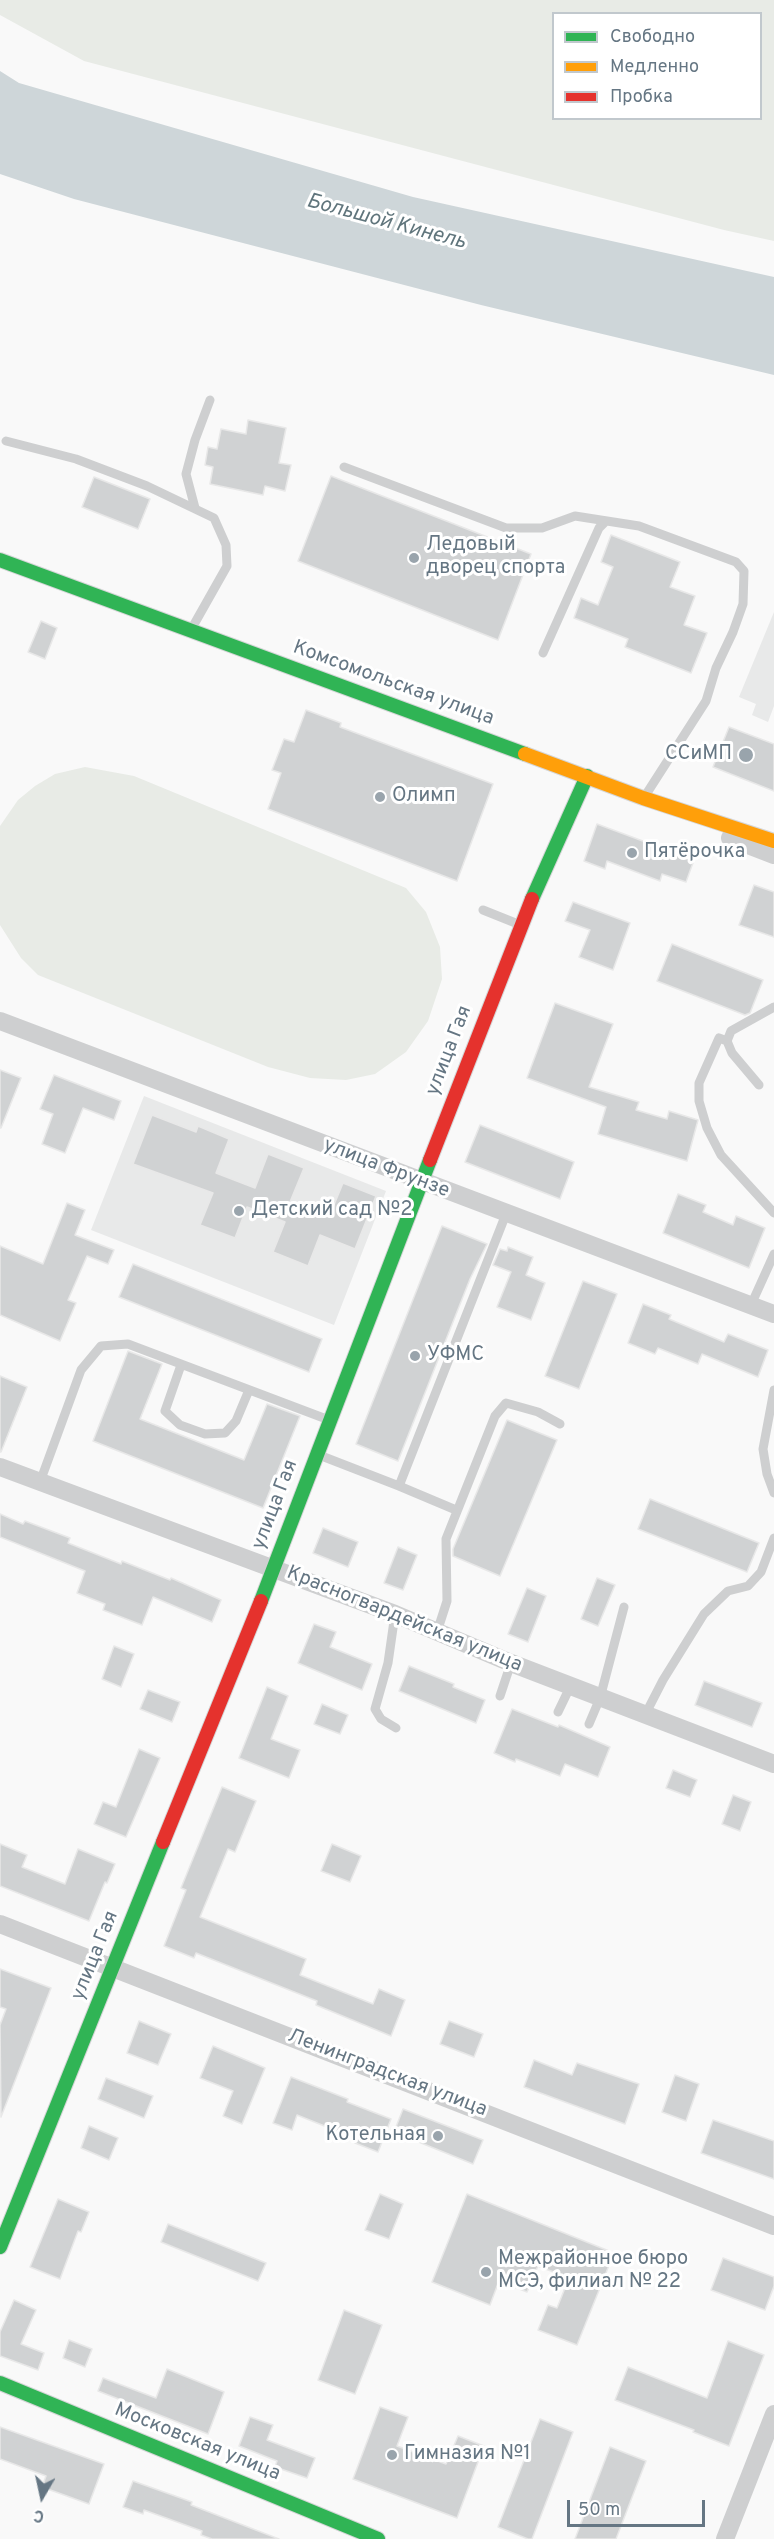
<!DOCTYPE html>
<meta charset="utf-8">
<style>
body{margin:0}
#map{position:relative;width:774px;height:2539px;overflow:hidden;background:#f9f9f9;font-family:Overpass,sans-serif}
canvas{display:block}
.legend{position:absolute;left:552px;top:12px;width:210px;height:108px;box-sizing:border-box;background:#fff;border:2px solid #c1c8cd;margin:0;padding:8px 10px;list-style:none;font-size:18px;color:#657683}
.legend li{display:flex;align-items:center;gap:12px;height:30px}
.legend b{width:30px;border:2px solid #c1c8cd}
.north{position:absolute;left:12px;top:2467px;width:60px;height:60px;-webkit-text-stroke:4px #fff;paint-order:stroke;rotate:189deg;font-size:16px;font-weight:700;line-height:24px;text-align:center;color:#657683}
.north::after{content:'';display:block;margin:auto;width:21px;height:27px;background:#657683;clip-path:polygon(50% 0,100% 100%,50% 72%,0 100%)}
.scale{position:absolute;left:567px;top:2500px;width:138px;height:27px;box-sizing:border-box;border:3px solid #657683;border-top:0;padding-left:8px;font-size:18px;line-height:21px;white-space:nowrap;color:#657683;-webkit-text-stroke:4px #fff;paint-order:stroke}
</style>
<div id="map">
<canvas width="774" height="2539"></canvas>
<ul class="legend">
<li><b style="height:8px;background:#30b455"></b>Свободно</li>
<li><b style="height:8px;background:#ff9f0a"></b>Медленно</li>
<li><b style="height:8px;background:#e5322d"></b>Пробка</li>
</ul>
<div class="north">С</div>
<div class="scale">50 m</div>
</div>
<script>
const ctx = document.querySelector('canvas').getContext('2d');
ctx.lineJoin = 'round';
function paint(path, color) {
  ctx.fillStyle = color;
  ctx.fill(path, 'evenodd');
}
function poly(rows) {
  const path = new Path2D();
  for (const r of rows) {
    path.moveTo(r[0], r[1]);
    for (let i = 2; i < r.length; i += 2) path.lineTo(r[i], r[i + 1]);
  }
  return path;
}
function trace(path, color, width, dash) {
  ctx.strokeStyle = color;
  ctx.lineWidth = width;
  ctx.lineCap = dash ? 'butt' : 'round';
  ctx.setLineDash(dash || []);
  ctx.stroke(path);
}
function drawText(font, color, halo, rows, align = 'center') {
  ctx.font = font + ' Overpass,sans-serif';
  ctx.lineWidth = 6;
  ctx.setLineDash([]);
  ctx.textBaseline = 'middle';
  ctx.strokeStyle = halo;
  ctx.fillStyle = color;
  for (const [text, x, y, turn = 0] of rows) {
    ctx.save();
    ctx.translate(x, y);
    ctx.rotate((+turn || 0) * Math.PI / 180);
    ctx.textAlign = isNaN(turn) ? turn : align;
    if (halo) ctx.strokeText(text, 0, 0);
    ctx.fillText(text, 0, 0);
    ctx.restore();
  }
}
paint(poly([
 [774,612,774,706,768,722,752,715,756,704,739,697],
 [144,1096,386,1191,334,1325,91,1230]
]), '#e8e9e9');
paint(poly([
 [0,0,774,0,774,241,724,230,84,61,0,15],
 [554,14,760,14,760,118,554,118],
 [85,767,134,776,406,888,426,912,440,947,442,979,428,1021,406,1052,375,1074,346,1080,310,1078,268,1067,38,975,21,958,0,925,0,826,18,800,35,786,55,774]
]), '#e8ebe6');
paint(poly([
 [0,71,19,83,413,197,774,277,774,375,481,305,74,199,0,174]
]), '#ced6d9');
const building = poly([
 [248,420,286,428,279,463,291,465,285,491,265,486,263,495,210,484,213,467,205,465,208,447,217,449,221,429,246,434,248,420],
 [331,476,531,554,498,640,298,561,331,476],
 [94,477,150,499,138,529,82,507,94,477],
 [611,535,680,562,670,587,695,596,684,625,707,633,691,673,625,647,628,639,574,618,581,598,598,605,613,567,601,562,611,535],
 [41,621,57,628,45,659,28,652,41,621],
 [306,710,341,723,340,727,493,784,457,881,268,809,281,773,272,770,284,739,294,742,306,710],
 [729,727,774,744,774,791,713,767,729,727],
 [597,824,694,860,686,882,662,874,660,881,607,861,605,869,584,861,597,824],
 [754,885,774,892,774,937,739,925,754,885],
 [573,902,630,923,613,970,579,957,590,930,565,921,573,902],
 [672,944,763,980,750,1013,745,1015,657,981,672,944],
 [555,1003,613,1024,589,1087,639,1102,636,1110,667,1119,669,1111,698,1120,687,1161,598,1134,606,1107,527,1078,555,1003],
 [0,1070,21,1078,1,1128,0,1128,0,1070],
 [54,1075,121,1101,114,1120,83,1108,65,1153,42,1144,53,1114,40,1109,54,1075],
 [152,1115,196,1132,198,1126,229,1139,216,1173,255,1188,268,1154,304,1168,290,1202,329,1217,343,1183,376,1196,355,1249,320,1235,308,1266,273,1252,285,1222,247,1207,235,1238,200,1225,213,1193,133,1164,152,1115],
 [480,1125,574,1162,560,1199,465,1162,480,1125],
 [678,1194,706,1205,703,1212,733,1225,736,1216,765,1228,749,1268,663,1233,678,1194],
 [67,1203,85,1210,75,1235,114,1250,108,1264,87,1256,68,1300,76,1303,60,1341,0,1315,0,1246,43,1264,67,1203],
 [442,1226,487,1244,470,1279,398,1461,356,1444,442,1226],
 [508,1247,533,1257,526,1275,545,1283,531,1320,497,1307,511,1272,493,1265,500,1249,507,1251,508,1247],
 [133,1264,322,1339,309,1372,119,1297,133,1264],
 [583,1281,617,1294,579,1389,545,1376,583,1281],
 [643,1304,671,1315,669,1319,724,1342,728,1334,768,1350,758,1377,702,1354,698,1364,658,1348,655,1354,628,1343,643,1304],
 [128,1351,162,1364,140,1419,244,1460,267,1404,300,1416,263,1508,93,1441,128,1351],
 [0,1376,27,1387,1,1452,0,1452,0,1376],
 [507,1420,557,1440,500,1576,453,1556,453,1549,507,1420],
 [650,1499,759,1543,747,1572,638,1529,650,1499],
 [0,1514,23,1524,25,1521,70,1538,68,1543,121,1564,122,1561,170,1580,171,1578,221,1600,212,1622,153,1597,142,1625,103,1610,105,1604,77,1593,85,1571,0,1537,0,1514],
 [323,1528,358,1542,348,1567,313,1553,323,1528],
 [398,1547,417,1555,403,1590,384,1583,398,1547],
 [597,1578,615,1585,598,1626,581,1619,597,1578],
 [527,1588,546,1596,528,1642,508,1634,527,1588],
 [314,1624,336,1632,330,1647,372,1664,362,1690,298,1663,314,1624],
 [114,1646,134,1654,121,1687,102,1679,114,1646],
 [409,1666,454,1684,453,1687,485,1700,476,1723,399,1691,409,1666],
 [704,1681,762,1703,752,1727,695,1705,704,1681],
 [267,1687,288,1696,271,1739,300,1750,289,1778,239,1758,267,1687],
 [148,1690,180,1702,172,1722,140,1709,148,1690],
 [322,1704,348,1715,340,1734,314,1724,322,1704],
 [512,1709,558,1727,559,1725,610,1747,598,1777,565,1764,560,1776,516,1759,515,1762,494,1753,512,1709],
 [139,1749,160,1758,126,1837,94,1824,103,1802,116,1807,139,1749],
 [673,1770,697,1780,690,1797,666,1788,673,1770],
 [222,1787,256,1801,235,1852,228,1849,200,1917,306,1959,300,1975,373,2004,379,1989,405,2000,391,2036,316,2005,317,2001,196,1953,194,1958,164,1946,186,1890,181,1888,222,1787],
 [733,1795,751,1802,740,1831,722,1824,733,1795],
 [0,1844,27,1855,22,1867,65,1884,78,1849,115,1864,107,1883,105,1882,89,1921,0,1886,0,1844],
 [332,1844,361,1856,350,1882,321,1871,332,1844],
 [0,1969,51,1988,1,2117,0,2025,6,2009,0,2007,0,1969],
 [139,2021,171,2034,158,2065,127,2053,139,2021],
 [449,2021,483,2034,474,2057,440,2044,449,2021],
 [213,2046,265,2068,242,2124,223,2116,233,2091,200,2078,213,2046],
 [534,2060,572,2075,577,2063,639,2084,625,2124,524,2087,534,2060],
 [675,2075,699,2084,686,2121,662,2112,675,2075],
 [291,2077,348,2099,347,2102,391,2119,378,2152,355,2143,357,2139,297,2115,292,2130,273,2123,291,2077],
 [106,2078,153,2096,144,2118,98,2099,106,2078],
 [403,2109,483,2140,473,2164,394,2132,403,2109],
 [713,2120,774,2141,774,2179,701,2153,713,2120],
 [89,2126,118,2138,109,2160,81,2148,89,2126],
 [380,2194,403,2204,389,2239,365,2230,380,2194],
 [467,2194,614,2253,577,2345,538,2330,548,2305,557,2308,569,2278,538,2266,527,2292,499,2281,490,2305,432,2282,467,2194],
 [58,2199,89,2212,81,2232,78,2231,60,2279,30,2267,58,2199],
 [168,2224,266,2263,258,2281,161,2242,168,2224],
 [723,2258,774,2277,774,2286,765,2310,711,2290,723,2258],
 [14,2300,36,2310,21,2344,44,2353,38,2370,0,2356,0,2332,14,2300],
 [344,2310,382,2325,355,2394,318,2380,344,2310],
 [69,2340,92,2349,85,2367,63,2358,69,2340],
 [728,2341,764,2355,729,2446,693,2432,694,2430,615,2400,628,2367,707,2398,728,2341],
 [167,2369,224,2392,208,2434,98,2391,103,2378,156,2398,167,2369],
 [380,2407,408,2417,397,2446,446,2464,458,2436,484,2446,457,2518,353,2479,380,2407],
 [250,2417,273,2425,267,2440,315,2458,307,2478,275,2467,277,2461,239,2446,250,2417],
 [540,2419,573,2432,532,2539,528,2539,498,2527,540,2419],
 [0,2427,104,2464,89,2504,42,2487,46,2476,0,2459,0,2427],
 [610,2447,646,2461,616,2539,575,2539,610,2447],
 [133,2481,192,2502,191,2505,279,2539,212,2539,201,2535,202,2531,144,2510,143,2514,123,2507,133,2481]
]);
paint(building, '#d0d2d3');
trace(building, '#e8e8e8', 1.5);
const fast = poly([
 [0,560,525,754],
 [532,899,587,776],
 [261,1601,430,1160],
 [0,2247,163,1842],
 [0,2383,378,2539]
]);
const slow = poly([
 [525,754,643,798,774,841]
]);
const jam = poly([
 [430,1160,532,899],
 [163,1842,261,1601]
]);
trace(fast, '#d5d6d7', 16);
trace(slow, '#d5d6d7', 16);
trace(jam, '#d5d6d7', 16);
trace(poly([
 [6,441,76,459,147,486,214,518,226,545,227,566,192,628],
 [344,467,506,528,542,528,575,516,639,526,736,562,744,571,743,604,733,632,716,668,706,701,645,796],
 [195,508,186,474,195,440,210,400],
 [543,653,599,528,606,521],
 [483,910,518,924],
 [727,1041,719,1038,699,1083,699,1101,707,1128,721,1155,774,1213],
 [759,1085,732,1053,727,1041,731,1031,774,1007],
 [751,1305,774,1254],
 [181,1365,165,1411,180,1425,205,1434,225,1433,236,1421,249,1390],
 [774,1390,763,1449,767,1474,774,1493],
 [319,1455,399,1486,506,1214],
 [40,1482,81,1370,101,1346,128,1344,329,1420],
 [399,1486,456,1510],
 [395,1614,388,1663,375,1709,381,1719,396,1728],
 [437,1632,447,1601,446,1539,495,1416,506,1403,538,1412,560,1424],
 [500,1696,511,1663],
 [558,1712,571,1685],
 [645,1715,663,1680,704,1614,728,1591,748,1586,761,1572,774,1538],
 [589,1724,600,1698,624,1607]
]), '#cecfd0', 9);
trace(poly([
 [730,838,774,855],
 [0,1021,774,1314],
 [0,1467,395,1614,511,1663,774,1764],
 [0,1924,774,2226],
 [725,2539,774,2414]
]), '#cecfd0', 18);
trace(fast, '#30b455', 14);
trace(slow, '#ff9f0a', 14);
trace(jam, '#e5322d', 14);
for (const [x, y, r, color] of [
 [414,558,6,"#99a4ac"],
 [746,755,8,"#99a4ac"],
 [380,797,6,"#99a4ac"],
 [632,853,6,"#99a4ac"],
 [239,1211,6,"#99a4ac"],
 [415,1356,6,"#99a4ac"],
 [438,2136,6,"#99a4ac"],
 [486,2272,6,"#99a4ac"],
 [392,2455,6,"#99a4ac"]
]) {
  const dot = new Path2D();
  dot.arc(x, y, r, 0, 2 * Math.PI);
  ctx.fillStyle = color;
  ctx.fill(dot);
  trace(dot, '#fff', 2);
}
drawText('20px', '#657683', '#fff', [
 ["Ледовый",426,546],
 ["дворец спорта",426,569],
 ["ССиМП",732,755,"right"],
 ["Олимп",392,797],
 ["Пятёрочка",644,853],
 ["Детский сад №2",251,1211],
 ["УФМС",427,1356],
 ["Котельная",426,2136,"right"],
 ["Межрайонное бюро",498,2260],
 ["МСЭ, филиал № 22",498,2283],
 ["Гимназия №1",404,2455]
], 'left');
drawText('20px', '#657683', '#fff', [
 ["Комсомольская улица",393,684,20],
 ["улица Гая",450,1051,-69],
 ["улица Фрунзе",386,1169,21],
 ["улица Гая",276,1505,-69],
 ["Красногвардейская улица",404,1620,22],
 ["улица Гая",96,1956,-68],
 ["Ленинградская улица",387,2074,21],
 ["Московская улица",197,2443,22]
]);
drawText('italic 21px', '#60757c', '#fff', [
 ["Большой Кинель",386,223,15]
]);
</script>
